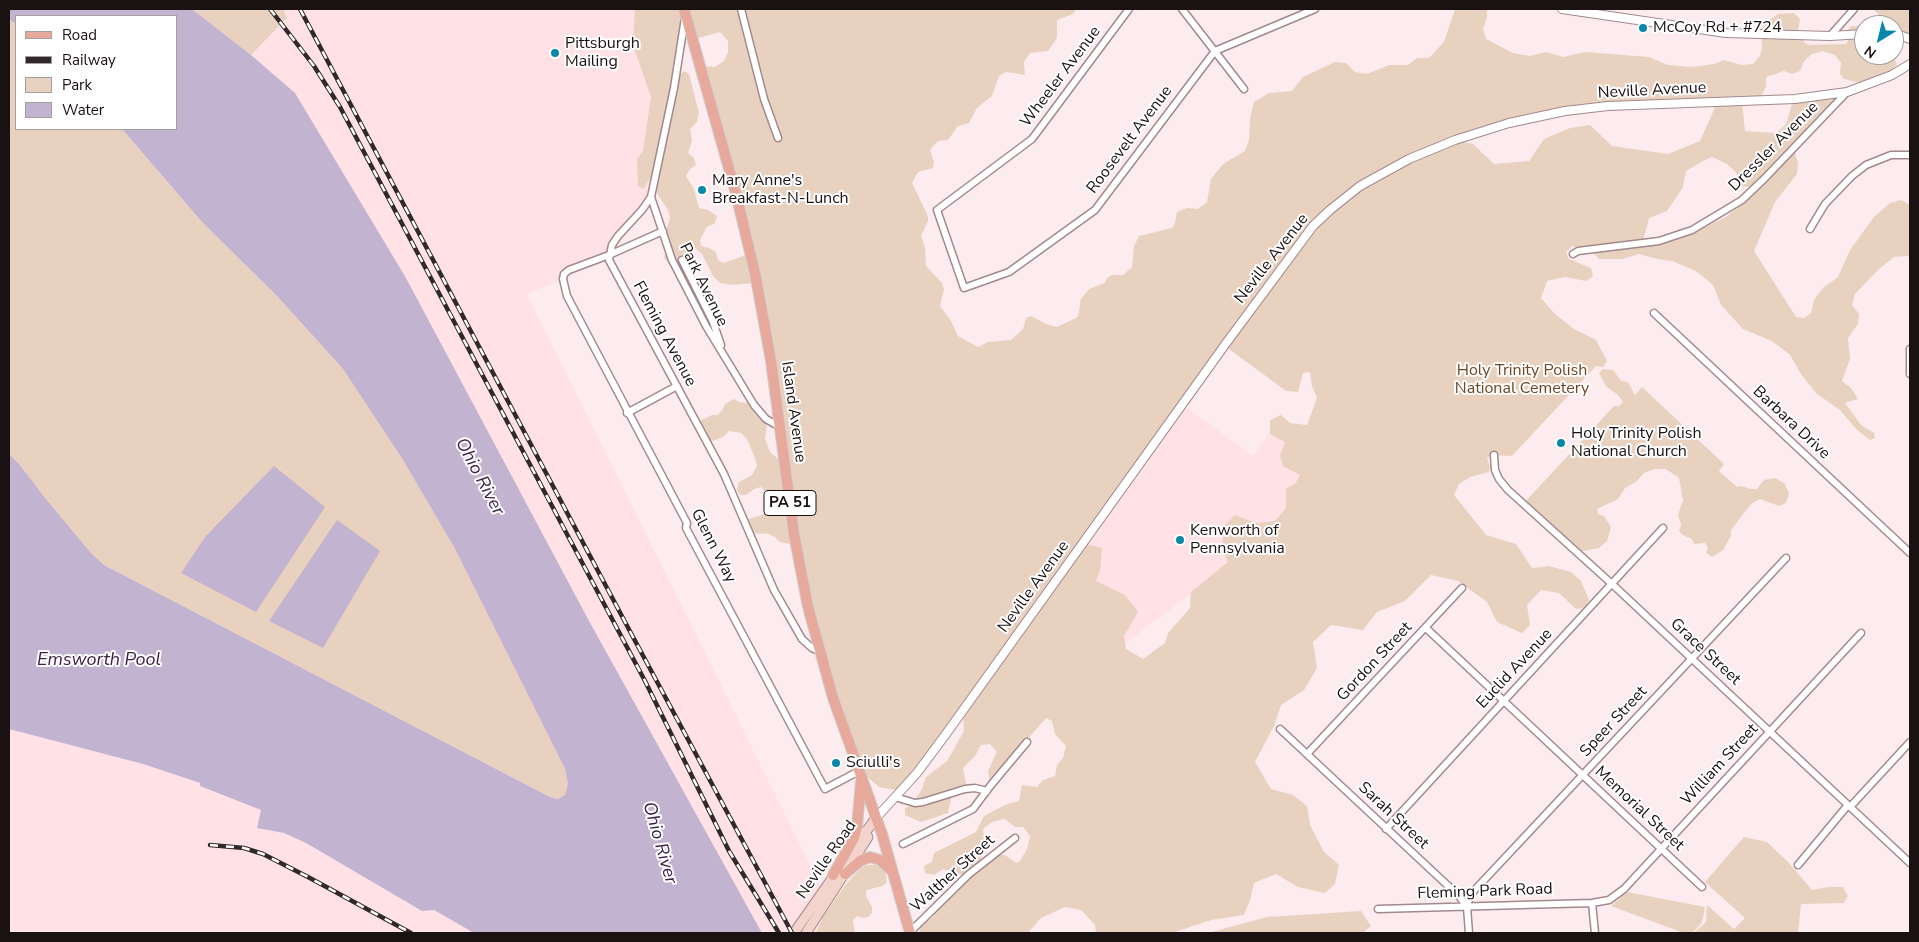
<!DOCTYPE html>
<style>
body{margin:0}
#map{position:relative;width:1919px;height:942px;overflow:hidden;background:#fdecef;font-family:"Nunito Sans",sans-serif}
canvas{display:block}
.frame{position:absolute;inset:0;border:10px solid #1a1113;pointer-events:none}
.legend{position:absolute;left:15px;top:15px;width:162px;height:115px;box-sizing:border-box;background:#fefefe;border:1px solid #a39fa0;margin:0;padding:6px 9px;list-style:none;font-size:15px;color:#1a1113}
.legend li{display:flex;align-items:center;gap:10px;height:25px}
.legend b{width:25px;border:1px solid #a39fa0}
.north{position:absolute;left:1854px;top:15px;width:50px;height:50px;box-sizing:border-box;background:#fefefe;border:1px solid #a39fa0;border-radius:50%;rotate:216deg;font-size:14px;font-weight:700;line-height:20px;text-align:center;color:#1a1113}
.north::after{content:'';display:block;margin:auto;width:18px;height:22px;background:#0788aa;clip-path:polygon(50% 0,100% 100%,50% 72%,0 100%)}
</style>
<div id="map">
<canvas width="1919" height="942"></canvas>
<div class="frame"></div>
<ul class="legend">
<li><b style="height:6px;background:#e6a99b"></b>Road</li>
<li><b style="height:6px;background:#31282a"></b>Railway</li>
<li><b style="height:14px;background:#e8d1be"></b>Park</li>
<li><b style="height:14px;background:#c2b3d0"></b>Water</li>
</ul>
<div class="north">N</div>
</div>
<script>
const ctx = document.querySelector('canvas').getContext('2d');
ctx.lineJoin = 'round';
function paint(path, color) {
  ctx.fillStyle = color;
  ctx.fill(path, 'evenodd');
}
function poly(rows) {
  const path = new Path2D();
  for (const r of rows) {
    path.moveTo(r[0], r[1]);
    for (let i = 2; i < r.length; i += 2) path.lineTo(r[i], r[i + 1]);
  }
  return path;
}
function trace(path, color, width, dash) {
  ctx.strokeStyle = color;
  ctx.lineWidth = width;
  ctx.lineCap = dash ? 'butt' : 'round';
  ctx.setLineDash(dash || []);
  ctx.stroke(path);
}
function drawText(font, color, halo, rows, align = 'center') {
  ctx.font = font + ' "Nunito Sans",sans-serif';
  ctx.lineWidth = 4;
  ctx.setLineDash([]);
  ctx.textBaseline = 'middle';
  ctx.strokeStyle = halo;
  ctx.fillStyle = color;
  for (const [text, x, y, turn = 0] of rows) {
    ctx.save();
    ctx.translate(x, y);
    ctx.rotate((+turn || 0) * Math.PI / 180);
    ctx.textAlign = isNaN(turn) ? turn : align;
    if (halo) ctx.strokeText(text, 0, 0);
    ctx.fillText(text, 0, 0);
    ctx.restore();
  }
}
paint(poly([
 [283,9,684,9,651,197,626,227,609,255,569,270,563,279,527,294,823,891,812,907,826,933,762,933,588,619,406,278,251,55,287,18],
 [1182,404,1253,456,1273,428,1343,479,1005,734,966,705],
 [9,729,143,764,200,784,200,786,261,810,257,828,284,833,306,843,422,911,434,910,474,933,9,933]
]), '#ffe1e6');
paint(poly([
 [192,9,283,9,287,18,251,55],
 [635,9,681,9,683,16,676,67,654,173,643,189,638,186,637,159,643,151,651,97,633,45],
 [687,9,1076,9,1073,14,1057,20,1057,38,1048,51,1030,53,1024,62,1025,75,1006,72,999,76,992,96,977,108,969,123,958,126,948,140,938,141,934,145,930,150,934,162,933,168,918,172,912,183,928,216,928,221,921,236,925,248,926,266,942,283,944,289,940,306,951,321,958,336,978,347,988,342,1011,340,1023,329,1026,318,1031,316,1046,324,1057,327,1078,317,1081,299,1089,289,1105,283,1107,278,1112,275,1123,275,1132,267,1134,246,1139,236,1172,228,1175,223,1177,212,1187,208,1198,209,1207,202,1211,179,1223,164,1245,151,1249,140,1250,118,1254,102,1269,93,1292,91,1303,77,1335,62,1346,63,1355,72,1367,74,1389,65,1408,65,1417,58,1429,58,1444,42,1455,9,1487,9,1487,18,1483,29,1486,39,1513,53,1530,56,1546,52,1563,57,1585,52,1649,57,1668,65,1692,67,1714,64,1724,60,1741,65,1753,64,1760,56,1762,48,1761,33,1765,23,1778,14,1794,13,1800,19,1798,31,1804,42,1808,45,1846,44,1848,41,1848,30,1851,26,1864,26,1864,55,1893,55,1897,64,1890,74,1864,84,1844,79,1840,74,1841,63,1835,55,1823,51,1812,54,1804,61,1800,71,1792,74,1784,71,1766,77,1766,87,1760,98,1565,109,1451,141,1359,185,1312,224,914,772,896,790,879,787,864,774,836,697,811,602,799,540,776,368,703,66,715,67,724,61,728,52,728,41,720,32,695,39],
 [1873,9,1910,9,1910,38,1894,34,1894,25,1875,25,1878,21,1879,15],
 [9,19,16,24,16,129,122,129,202,222,276,295,343,369,403,460,455,549,565,769,568,784,566,795,558,799,550,797,104,565,91,553,46,499,19,464,9,454],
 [684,71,689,74,699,113,697,122,690,129,692,141,688,153,694,158,696,165,690,169,686,176,694,189,699,208,708,210,717,216,715,223,707,227,700,240,701,246,709,248,716,252,718,260,724,263,749,254,755,283,731,285,720,283,713,276,702,254,695,248,690,249,686,253,685,261,676,265,669,264,664,258,667,245,666,231,670,218,668,210,658,195,656,187,659,179,658,174,675,91,680,75],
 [1842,95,1755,186,1740,187,1737,173,1727,164,1712,157,1701,162,1686,171,1683,187,1667,211,1649,218,1643,241,1586,250,1572,246,1566,252,1569,259,1591,268,1593,276,1586,281,1565,277,1547,281,1541,298,1555,314,1574,329,1596,340,1607,361,1603,367,1596,366,1512,456,1491,455,1487,458,1490,467,1489,472,1470,477,1459,484,1454,495,1486,535,1516,544,1532,568,1549,566,1571,572,1581,581,1589,600,1584,608,1576,609,1559,593,1541,590,1527,605,1530,625,1522,633,1497,622,1487,602,1458,581,1431,575,1405,601,1377,612,1363,630,1331,625,1313,642,1317,668,1304,690,1281,705,1274,726,1255,762,1271,789,1293,795,1307,806,1310,825,1324,852,1339,865,1335,884,1325,893,1298,887,1276,874,1254,883,1250,900,1244,915,1211,920,1172,933,1096,933,1095,925,1081,910,1065,907,1041,918,1028,933,919,933,921,926,934,916,938,906,994,855,1005,855,1016,863,1020,861,1027,849,1030,836,1023,827,1015,827,1005,819,992,822,983,829,985,847,981,859,962,875,943,869,934,875,925,873,924,866,932,862,934,853,976,832,984,816,1007,804,1019,801,1022,785,1037,787,1043,780,1055,776,1057,765,1063,758,1066,746,1055,734,1052,721,1046,718,990,782,988,771,997,752,990,744,981,745,975,756,963,768,966,784,952,795,948,813,921,822,905,815,905,808,911,806,922,789,926,777,947,761,964,731,963,714,1085,544,1102,548,1100,571,1096,581,1125,595,1138,612,1124,636,1126,649,1143,659,1165,643,1168,633,1190,608,1191,592,1228,562,1222,549,1224,526,1235,515,1256,523,1275,521,1286,508,1286,488,1295,484,1300,475,1283,466,1280,456,1285,442,1270,434,1270,420,1281,415,1290,423,1307,425,1317,398,1312,386,1310,372,1303,373,1298,392,1286,391,1225,346,1314,227,1361,187,1409,161,1459,141,1473,144,1494,164,1529,161,1544,139,1570,128,1590,125,1612,146,1668,154,1700,141,1717,103,1742,102,1745,131,1777,133,1786,124,1793,101],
 [1794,151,1798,163,1797,174,1775,202,1754,251,1796,317,1804,318,1811,313,1814,300,1823,288,1838,277,1850,250,1874,217,1890,203,1901,200,1910,205,1910,256,1894,257,1879,269,1855,294,1852,305,1859,314,1858,324,1848,338,1850,359,1842,381,1851,388,1858,399,1845,403,1861,425,1874,433,1875,438,1870,440,1856,429,1840,410,1817,394,1801,374,1790,355,1772,341,1743,329,1721,305,1713,285,1696,271,1672,261,1657,259,1639,254,1623,259,1599,259,1592,251,1688,235,1726,217,1755,194,1757,188],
 [1603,369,1613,370,1621,381,1628,382,1635,395,1642,387,1724,464,1719,471,1737,487,1741,486,1751,489,1757,489,1764,480,1775,478,1785,484,1789,494,1786,503,1779,506,1760,499,1751,504,1731,530,1731,536,1723,550,1712,557,1706,553,1708,548,1705,543,1694,544,1692,539,1683,535,1679,531,1681,525,1678,515,1683,500,1679,478,1666,469,1655,469,1644,473,1637,481,1625,488,1618,499,1597,509,1598,514,1604,516,1611,527,1607,541,1599,548,1578,552,1524,503,1614,406,1619,406,1623,402,1618,395,1606,386,1599,373],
 [734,399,739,402,751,403,767,423,765,439,770,452,783,463,794,542,789,544,780,542,775,537,769,534,751,533,746,520,764,514,769,508,770,498,761,487,754,489,746,495,740,495,737,490,739,482,752,475,757,466,755,458,747,439,741,433,729,431,723,437,710,442,705,440,696,423,712,415,718,415,723,409,725,404],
 [1744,837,1767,842,1788,862,1812,890,1828,887,1843,887,1848,896,1844,903,1801,904,1798,933,1694,933,1706,922,1707,905,1734,929,1745,918,1705,882],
 [866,865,876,865,885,871,887,882,883,886,866,890,866,896,872,907,872,913,868,917,863,918,857,916,853,920,855,933,816,933,824,915,846,884,861,868],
 [1627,892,1705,907,1703,918,1701,924,1693,932,1681,932,1611,906],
 [1361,911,1371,926,1363,933,1208,933,1267,917]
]), '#e8d1be');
paint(poly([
 [9,9,192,9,251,55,295,93,406,278,588,619,762,933,474,933,434,910,422,911,306,843,284,833,257,828,261,810,200,786,200,783,143,764,9,729,9,454,19,464,46,499,91,553,104,565,550,797,558,799,565,795,568,784,565,769,455,549,403,460,343,369,276,295,202,222,122,129,176,129,176,16,16,16,16,24,9,19],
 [274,466,325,507,256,612,181,573,206,536],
 [337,520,380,551,323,648,269,621]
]), '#c2b3d0');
const minor = poly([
 [741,9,764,99,778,138],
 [1129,9,1032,139,937,210,964,288,1009,272,1095,210,1215,51,1315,9],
 [1182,9,1244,89],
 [685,18,674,88,651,197,642,210,618,236,612,245,609,260,724,474,774,590,802,639,812,648,819,651],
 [1830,36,1854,9],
 [651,197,672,260,706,326,754,405,766,419,780,427],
 [1810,229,1825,204,1852,176,1866,165,1891,155,1910,155],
 [663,231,609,255,569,270,564,274,563,279,567,296,687,523,686,528,825,789,859,771],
 [1573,254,1578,251,1659,241,1692,230,1742,200,1765,178,1847,92],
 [682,260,713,322,721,345],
 [1654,313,1910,553],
 [1910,349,1910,374],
 [627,413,677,386],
 [1494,455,1495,470,1499,479,1508,490,1612,584,1910,863],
 [1426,628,1702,887],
 [1280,729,1459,896,1467,907,1469,933],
 [1307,754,1462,588],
 [895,797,915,803,923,802,965,789,975,788,987,791],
 [1850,807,1910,742],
 [1386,829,1663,528],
 [903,844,973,809,991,785,1027,742],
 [1798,865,1848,805],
 [1592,903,1595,933],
 [1467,907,1470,895,1786,558],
 [1378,909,1592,903,1609,900,1624,889,1861,633],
 [910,932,968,875,1015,838]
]);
const tertiary = poly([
 [1562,9,1726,33,1830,36,1864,34],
 [1894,33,1910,39],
 [876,818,917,773,946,734,1227,342,1313,226,1330,210,1360,186,1409,159,1455,140,1509,123,1565,111,1608,106,1795,99,1847,92,1892,75,1910,64]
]);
const secondary = poly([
 [850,853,876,818],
 [794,933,838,870],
 [806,933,868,837]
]);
const primary = poly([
 [684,9,735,190,755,273,771,361,794,534,808,607,833,698,882,834,910,933],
 [845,874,860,861,870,857,880,860,891,870],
 [833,875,853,840,857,827,861,781]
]);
trace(minor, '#a2898d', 9);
trace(tertiary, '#a2898d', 10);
trace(secondary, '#a2898d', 11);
trace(primary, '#d1cfd0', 12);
trace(minor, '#fff', 6);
trace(tertiary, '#fff', 8);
trace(secondary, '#f2d4cd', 9);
trace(primary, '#e6a99b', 10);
const rail = poly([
 [270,9,314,66,340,107,645,681,729,851,779,933],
 [300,9,633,637,792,933],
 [210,845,244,848,263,854,308,877,411,933]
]);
trace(rail, '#31282a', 4.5);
trace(rail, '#fefefe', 2.5, [8]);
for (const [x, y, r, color] of [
 [1643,28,5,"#0788aa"],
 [555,53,5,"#0788aa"],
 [702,190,5,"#0788aa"],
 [1561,443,5,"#0788aa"],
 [1180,540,5,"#0788aa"],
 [836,763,5,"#0788aa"]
]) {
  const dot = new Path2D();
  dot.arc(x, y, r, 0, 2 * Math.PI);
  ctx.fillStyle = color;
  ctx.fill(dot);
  trace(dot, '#fefefe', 2);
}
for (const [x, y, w] of [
 [790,503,52]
]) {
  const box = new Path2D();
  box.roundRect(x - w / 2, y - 12.5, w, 25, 4);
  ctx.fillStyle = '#fefefe';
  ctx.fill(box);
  trace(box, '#1a1113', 1);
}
drawText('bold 15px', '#1a1113', null, [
 ["PA 51",790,503]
]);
drawText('16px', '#1a1113', '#fefefe', [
 ["McCoy Rd + #724",1653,28],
 ["Pittsburgh",565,44],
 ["Mailing",565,62],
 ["Mary Anne's",712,181],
 ["Breakfast-N-Lunch",712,199],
 ["Holy Trinity Polish",1571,434],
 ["National Church",1571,452],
 ["Kenworth of",1190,531],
 ["Pennsylvania",1190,549],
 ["Sciulli's",846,763]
], 'left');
drawText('16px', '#1a1113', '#fefefe', [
 ["Wheeler Avenue",1061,77,-53],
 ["Neville Avenue",1652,91,-3],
 ["Roosevelt Avenue",1130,140,-53],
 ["Dressler Avenue",1774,147,-45],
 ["Neville Avenue",1272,259,-52],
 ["Park Avenue",703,285,64],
 ["Fleming Avenue",664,334,62],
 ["Island Avenue",793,412,82],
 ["Barbara Drive",1791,423,43],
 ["Glenn Way",713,546,63],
 ["Neville Avenue",1034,587,-54],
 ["Grace Street",1705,652,43],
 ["Gordon Street",1375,662,-47],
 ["Euclid Avenue",1515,669,-47],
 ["Speer Street",1614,722,-47],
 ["William Street",1720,765,-47],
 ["Memorial Street",1639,809,43],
 ["Sarah Street",1393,816,43],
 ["Neville Road",827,860,-55],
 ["Walther Street",953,874,-42],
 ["Fleming Park Road",1485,892,-2]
]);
drawText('16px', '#6d4724', '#fefefe', [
 ["Holy Trinity Polish",1522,371],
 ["National Cemetery",1522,389]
]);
drawText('italic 18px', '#392349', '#fefefe', [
 ["Ohio River",479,477,62],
 ["Emsworth Pool",99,661],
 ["Ohio River",659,843,74]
]);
</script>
